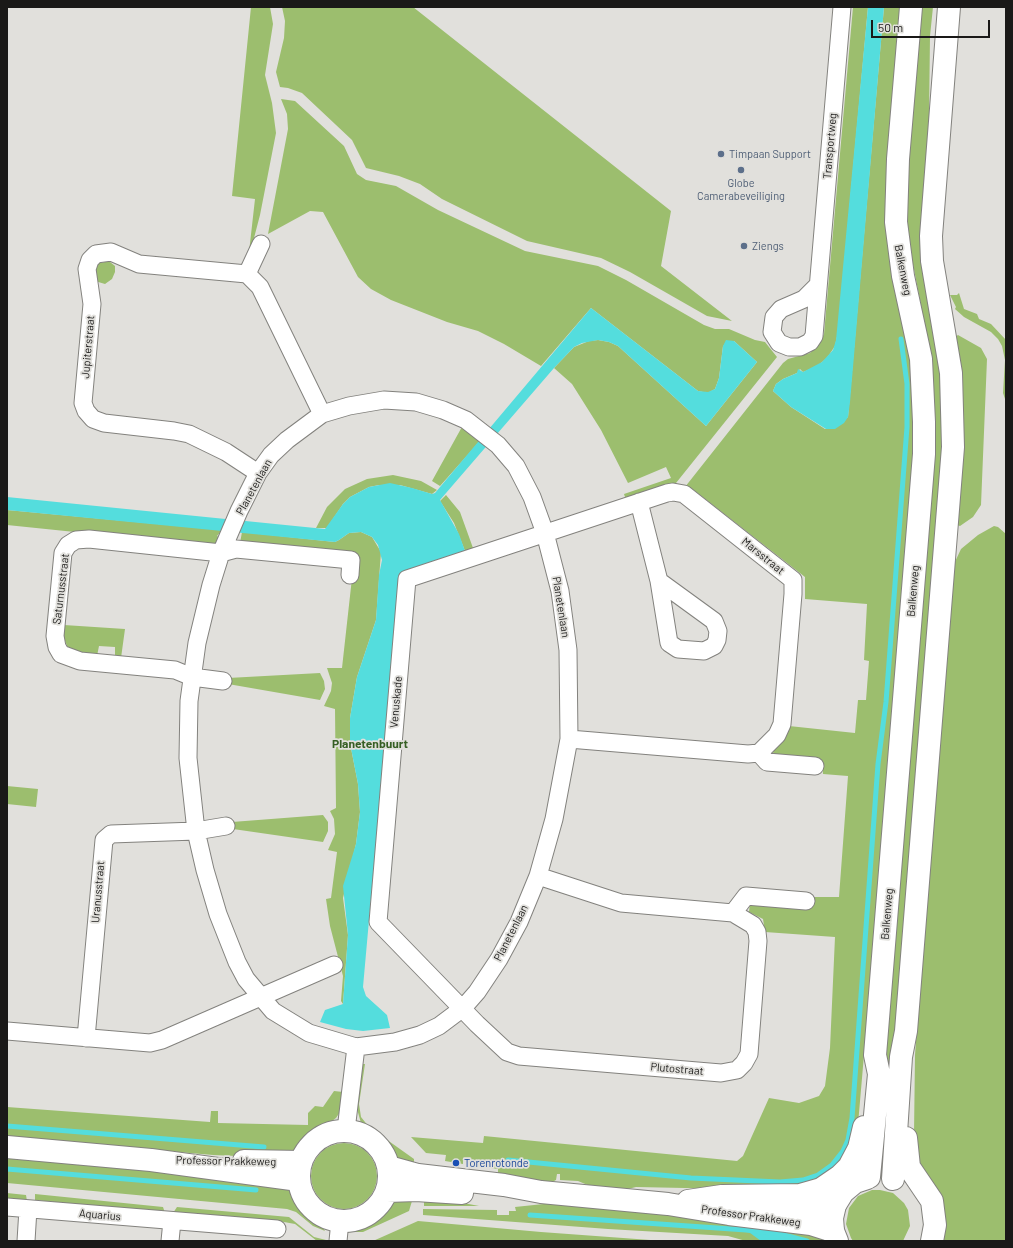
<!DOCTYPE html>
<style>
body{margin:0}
#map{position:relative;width:1013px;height:1248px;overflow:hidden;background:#e1e0dc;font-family:Barlow,sans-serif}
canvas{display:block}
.frame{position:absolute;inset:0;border:8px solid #1a1918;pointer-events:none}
.scale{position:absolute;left:871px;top:20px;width:119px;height:18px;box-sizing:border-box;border:2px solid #1a1918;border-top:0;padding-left:5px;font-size:12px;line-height:14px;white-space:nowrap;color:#1a1918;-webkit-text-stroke:3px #e1e0dc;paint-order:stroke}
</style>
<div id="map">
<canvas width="1013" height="1248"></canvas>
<div class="frame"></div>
<div class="scale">50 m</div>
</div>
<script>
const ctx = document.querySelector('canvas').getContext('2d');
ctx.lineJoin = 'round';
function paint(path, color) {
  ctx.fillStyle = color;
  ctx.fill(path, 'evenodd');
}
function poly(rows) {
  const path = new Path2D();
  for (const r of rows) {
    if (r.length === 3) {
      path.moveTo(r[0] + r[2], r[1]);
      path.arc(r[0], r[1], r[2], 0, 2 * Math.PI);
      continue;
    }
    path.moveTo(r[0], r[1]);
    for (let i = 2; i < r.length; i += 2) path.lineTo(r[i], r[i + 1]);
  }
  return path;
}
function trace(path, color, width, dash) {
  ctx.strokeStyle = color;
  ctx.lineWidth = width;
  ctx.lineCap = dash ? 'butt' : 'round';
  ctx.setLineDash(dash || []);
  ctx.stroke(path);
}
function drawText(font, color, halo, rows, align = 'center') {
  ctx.font = font + ' Barlow,sans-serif';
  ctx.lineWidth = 3.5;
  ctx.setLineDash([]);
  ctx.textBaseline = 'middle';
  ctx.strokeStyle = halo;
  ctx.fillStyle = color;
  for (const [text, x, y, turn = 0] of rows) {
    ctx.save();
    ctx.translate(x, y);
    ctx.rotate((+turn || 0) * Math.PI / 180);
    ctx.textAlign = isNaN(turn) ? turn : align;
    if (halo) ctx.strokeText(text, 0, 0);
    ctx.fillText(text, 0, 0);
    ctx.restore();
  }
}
paint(poly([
 [251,7,270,7,273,24,265,75,272,103,276,133,260,215,248,261,255,199,232,196],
 [282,7,413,7,671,211,661,266,732,321,707,316,630,272,601,258,527,241,442,199,420,184,399,176,366,168,352,140,302,93,288,88,280,87,276,72,284,38,285,21],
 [853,7,868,7,838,332,835,346,827,358,816,367,803,372,800,369,797,373,783,379,776,384,773,391,791,407,825,429,831,429,848,417,884,7,902,7,907,326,919,417,857,1136,830,1175,783,1190,636,1187,620,1191,590,1186,578,1181,560,1180,560,1174,557,1174,556,1180,546,1185,537,1184,498,1173,498,1169,475,1166,475,1161,463,1159,463,1164,445,1161,446,1155,426,1153,411,1137,483,1143,484,1136,737,1161,743,1156,769,1098,799,1103,819,1096,825,1086,830,1048,835,937,765,932,763,919,749,912,750,902,811,897,839,897,848,776,823,774,822,761,774,755,773,752,789,726,855,733,858,700,866,700,869,661,864,660,867,604,805,599,805,577,691,488,685,487,783,363,788,359,810,353,820,342,824,334],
 [921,7,933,7,930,36,929,119,945,402,892,1131,880,1131,936,432,932,361,908,239,907,171],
 [281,99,295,101,344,146,357,174,366,180,396,186,438,210,525,251,598,266,626,280,704,325,715,329,729,329,755,340,765,342,777,357,676,483,626,500,624,494,671,478,666,467,628,483,601,430,572,384,554,368,574,347,589,341,598,340,609,342,618,346,706,426,757,362,734,341,723,346,719,378,715,389,708,393,698,391,591,308,541,366,504,344,478,331,447,322,391,300,371,289,358,277,323,212,310,211,268,234,288,129,287,114],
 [105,262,110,262,115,266,115,272,112,279,105,284,95,281,95,269,99,263],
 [959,293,964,309,977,314,979,319,991,324,1006,340,1006,402,1003,393,1005,360,1002,346,998,339,991,332,964,317,955,309,956,307,950,295,957,295],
 [958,335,981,348,987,359,981,505,973,517,960,526,957,525,955,337],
 [463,425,481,440,440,486,432,481],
 [393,475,421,481,437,490,432,494,400,485,379,485,369,487,350,497,343,504,327,528,316,528,327,507,345,489,367,479],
 [446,495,460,512,473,548,465,551,454,523,440,501],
 [7,510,222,530,217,536,220,538,218,542,213,544,201,545,7,525],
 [994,526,998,527,1006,534,1006,1241,937,1241,920,1173,914,1134,915,1055,924,931,953,566,961,549,978,535],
 [242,532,335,542,339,540,349,533,361,532,372,537,381,552,376,620,357,677,350,718,350,743,358,784,360,812,356,844,343,898,348,935,343,1004,341,1001,343,976,330,926,326,899,331,898,337,852,328,850,335,834,334,819,330,811,336,808,335,709,324,706,331,691,332,683,327,668,342,668,352,578,358,556,240,543],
 [64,625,125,629,121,658,115,657,115,647,99,646,97,656,83,655,68,648,63,636],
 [320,673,324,681,325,689,320,700,228,684,228,678],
 [7,786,38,789,36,807,7,804],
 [323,815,328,822,328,831,323,842,233,829,232,822],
 [363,1064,365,1064,359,1104,361,1117,369,1127,414,1159,414,1168,392,1157,383,1144,366,1130,361,1123,357,1109],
 [334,1091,343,1092,340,1112,336,1118,309,1138,300,1148,289,1155,259,1157,213,1155,7,1137,7,1107,210,1122,211,1111,218,1111,218,1123,308,1125,308,1113,315,1106,323,1107],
 [344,1176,33],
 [7,1156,90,1163,289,1188,310,1215,322,1226,325,1231,313,1226,296,1212,287,1209,7,1183],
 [872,1190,880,1190,893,1193,904,1203,908,1210,910,1226,903,1241,853,1241,851,1238,846,1224,849,1208,858,1196],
 [7,1193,26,1195,27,1201,7,1199],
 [35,1194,163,1207,165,1213,35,1200],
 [424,1197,438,1198,479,1206,424,1206],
 [393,1200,412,1201,409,1211,363,1232,353,1232],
 [553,1203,791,1226,832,1241,746,1241,728,1236,608,1229,423,1215,423,1209,497,1210,497,1215,509,1215,509,1211,516,1211,515,1207],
 [177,1207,289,1217,314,1237,330,1241,317,1241,295,1224,284,1222,173,1213],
 [418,1221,541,1232,664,1241,373,1241]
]), '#9cbe6e');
paint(poly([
 [868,7,884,7,850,402,848,417,844,423,835,429,826,429,791,407,773,391,776,384,783,379,797,373,798,369,803,372,822,362,833,350,836,340],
 [591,308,698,391,708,392,715,389,719,378,723,346,726,340,734,341,757,362,706,426,618,346,609,342,598,340,582,343,574,347,554,368,440,500,459,534,465,551,400,574,363,987,366,996,387,1015,390,1028,363,1031,346,1029,320,1022,325,1010,343,1004,348,935,343,886,356,844,360,812,358,784,350,743,350,718,357,677,376,620,379,575,382,560,378,545,372,537,361,532,349,533,339,540,335,542,7,510,7,497,325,529,343,504,350,497,369,487,390,483,412,488,432,494,435,493],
 [746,1230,780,1234,807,1241,761,1241]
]), '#54dddd');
trace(poly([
 [7,1126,264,1147],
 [508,1160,691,1178,780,1182,803,1180,818,1175,832,1165,843,1151,848,1140,852,1118,878,764,886,702,907,427,907,384,901,339],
 [7,1169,256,1190],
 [530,1215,746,1230,780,1234,807,1241]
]), '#54dddd', 5);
const street = poly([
 [247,274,261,244],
 [818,285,804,299,781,309,774,317,772,332,779,343,789,347,800,347,810,342,814,336,842,7],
 [384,400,416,402,443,410,466,420,498,445,516,466,532,497,545,533,560,591,568,650,569,739,554,819,538,876,519,922,499,959,477,992,463,1008,439,1026,420,1035,395,1042,356,1047,309,1033,273,1011,246,979,237,962,218,914,205,870,196,831,188,758,189,701,197,643,211,585,221,553,239,511,258,473,271,455,287,440,322,414,349,406,384,400],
 [258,473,226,452,189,434,174,431,104,423,93,419,86,411,83,403,92,304,87,269,90,260,96,254,111,252,139,264,247,274,260,287,322,414],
 [639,502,659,581,669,643,678,649,704,651,714,646,717,640,718,631,714,621,659,581],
 [223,681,192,677,175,670,80,661,61,654,57,647,55,636,63,553,68,545,76,540,89,539,221,553,236,549,351,560,350,575],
 [569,739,748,754,759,753,767,762,815,766],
 [538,876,621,903,733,913,746,896,806,901],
 [733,913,753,925,757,932,758,941,749,1054,744,1063,737,1070,721,1073,519,1056,507,1052,477,1024,378,922,407,579,667,493,673,492,684,494,793,580,793,594,782,724,777,735,759,753],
 [7,1031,150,1043,162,1040,334,965],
 [86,1038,104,840,111,834,196,831,226,826],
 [346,1130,356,1047],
 [7,1207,277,1229],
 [26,1241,28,1209],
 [170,1241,172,1221],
 [338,1241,340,1221]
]);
const secondary = poly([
 [344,1176,45],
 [7,1147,151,1160,299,1180],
 [244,1161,301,1162],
 [389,1167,418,1175,504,1185,541,1192,668,1204,729,1214,811,1224,833,1231],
 [387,1191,416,1190,462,1193],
 [764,1205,819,1208,835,1205]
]);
const primary = poly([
 [906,1138,909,1167,932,1201,935,1225,932,1241],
 [869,1177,879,1074,875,1055,924,454,924,422,921,359,903,276,896,222,898,159,911,7],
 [893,1179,901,1057,906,1031,953,447,951,373,932,261,931,236,949,7],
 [688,1201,722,1196,800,1195,821,1189,840,1176,849,1167,859,1148,864,1127],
 [837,1241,833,1231,832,1218,835,1205,843,1192,855,1182,867,1178]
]);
trace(street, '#83827e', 19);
trace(secondary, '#83827e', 24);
trace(primary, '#83827e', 24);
trace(street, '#fff', 17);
trace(secondary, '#fff', 22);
trace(primary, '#fff', 22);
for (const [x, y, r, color] of [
 [721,154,4,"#5c6f8a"],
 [741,170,4,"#5c6f8a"],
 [744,246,4,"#5c6f8a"],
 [456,1163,4,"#1a4fb4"]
]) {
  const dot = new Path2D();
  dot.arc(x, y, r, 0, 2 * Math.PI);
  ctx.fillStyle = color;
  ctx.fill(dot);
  trace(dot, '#e1e0dc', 1.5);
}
drawText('11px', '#1a1918', '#e1e0dc', [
 ["Transportweg",830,146,-85],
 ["Balkenweg",903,270,79],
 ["Jupiterstraat",88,347,-85],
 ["Planetenlaan",254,487,-61],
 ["Marsstraat",763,556,39],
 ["Saturnusstraat",61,589,-83],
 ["Balkenweg",913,591,-85],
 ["Planetenlaan",561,607,81],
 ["Venuskade",396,702,-85],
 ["Uranusstraat",98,892,-85],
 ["Balkenweg",887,914,-85],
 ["Planetenlaan",511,933,-63],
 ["Plutostraat",677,1069,5],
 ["Professor Prakkeweg",226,1161,1],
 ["Aquarius",100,1215,5],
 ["Professor Prakkeweg",751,1216,8]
]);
drawText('11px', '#4e5e75', '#e1e0dc', [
 ["Timpaan Support",729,154],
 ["Globe",741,183,"center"],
 ["Camerabeveiliging",741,196,"center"],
 ["Ziengs",752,246]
], 'left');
drawText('11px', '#164399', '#e1e0dc', [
 ["Torenrotonde",464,1163]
], 'left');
drawText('bold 12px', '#365f24', '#e1e0dc', [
 ["Planetenbuurt",370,744]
]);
</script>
